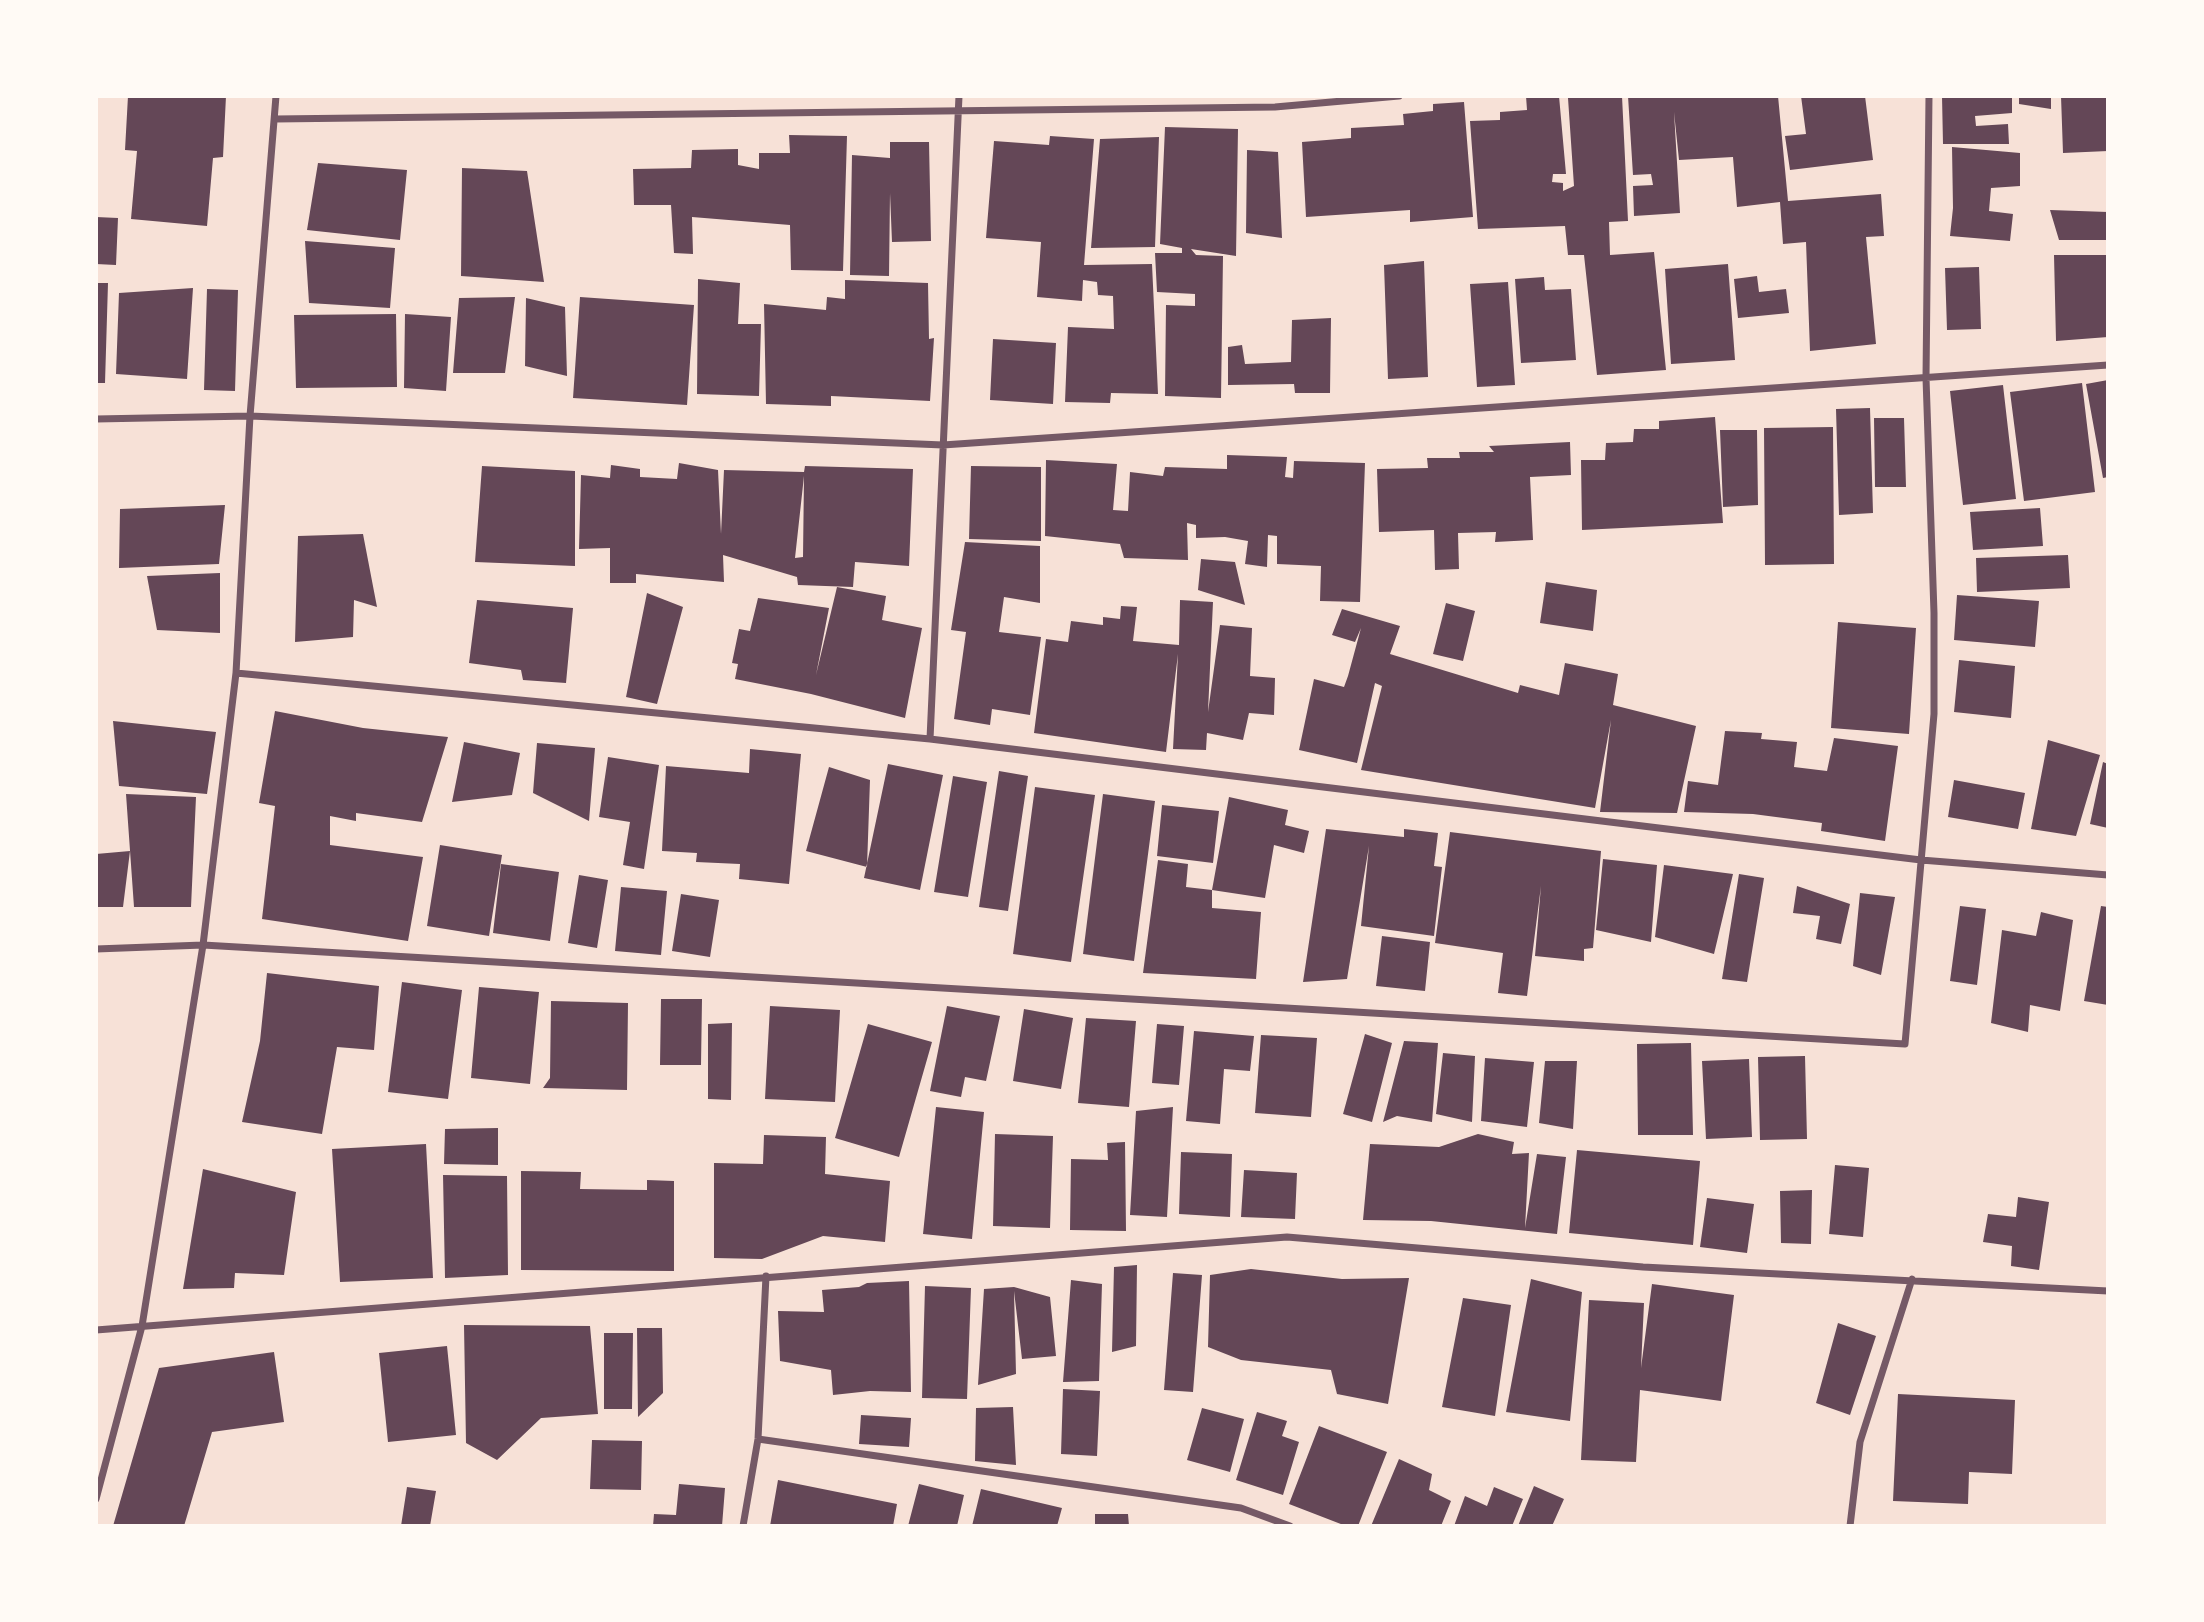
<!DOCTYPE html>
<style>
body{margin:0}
#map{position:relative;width:2204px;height:1622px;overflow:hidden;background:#f7e1d7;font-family:Signika,sans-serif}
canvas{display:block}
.frame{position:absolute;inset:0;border:98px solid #fffaf5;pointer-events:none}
</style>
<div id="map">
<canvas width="2204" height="1622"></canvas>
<div class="frame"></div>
</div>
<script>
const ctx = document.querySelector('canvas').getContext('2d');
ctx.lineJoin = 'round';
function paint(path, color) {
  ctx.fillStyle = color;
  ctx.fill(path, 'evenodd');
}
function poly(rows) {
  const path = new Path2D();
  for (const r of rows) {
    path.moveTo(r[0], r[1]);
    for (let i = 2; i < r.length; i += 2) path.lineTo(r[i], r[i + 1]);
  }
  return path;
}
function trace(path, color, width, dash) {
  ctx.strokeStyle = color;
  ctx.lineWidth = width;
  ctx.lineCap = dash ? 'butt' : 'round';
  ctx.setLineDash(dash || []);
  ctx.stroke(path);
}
paint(poly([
 [128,96,226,96,223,157,213,158,207,226,131,219,137,151,125,150],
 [1526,96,1559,96,1566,174,1553,174,1552,182,1563,183,1563,191,1574,186,1568,98,1622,96,1628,221,1609,222,1610,255,1654,252,1666,370,1597,375,1584,255,1568,255,1565,226,1478,229,1470,121,1500,120,1500,112,1527,110],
 [1628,96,1778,96,1788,201,1881,194,1884,236,1866,237,1876,344,1810,351,1806,242,1783,244,1780,202,1737,207,1733,157,1679,160,1674,112,1680,213,1634,216,1633,186,1653,185,1651,174,1633,175],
 [1801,96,1865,96,1873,160,1790,170,1785,136,1806,134],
 [1942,96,2012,96,2012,113,1975,116,1976,126,2008,124,2009,144,1943,144],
 [2019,96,2051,96,2051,109,2019,104],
 [2061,96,2108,96,2108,151,2063,153],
 [1464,102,1473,217,1410,222,1410,210,1306,217,1302,142,1351,138,1351,128,1404,125,1403,114,1433,111,1433,104],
 [1165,127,1238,129,1236,256,1191,249,1196,255,1223,256,1221,398,1165,396,1166,305,1195,306,1195,294,1157,292,1155,253,1182,253,1182,248,1160,244],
 [789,135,847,136,843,271,791,270,790,225,692,217,693,254,674,253,671,205,634,205,633,169,691,168,692,150,738,149,738,165,759,169,759,153,790,153],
 [1050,136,1094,139,1084,265,1152,264,1158,394,1111,393,1110,403,1065,402,1068,327,1114,329,1113,296,1098,295,1097,282,1083,280,1082,301,1037,297,1041,242,986,238,994,141,1049,145],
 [1159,137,1155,247,1091,248,1100,139],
 [890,142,929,142,931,241,892,242,890,193,889,276,850,275,852,155,890,158],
 [1952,147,2020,153,2020,186,1991,188,1989,211,2013,214,2010,241,1950,236,1953,208],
 [1247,150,1278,152,1282,238,1246,233],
 [318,163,407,170,400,240,307,230],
 [462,168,527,171,544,282,461,276],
 [2050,210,2108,212,2108,240,2059,240],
 [96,217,118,218,116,265,96,264],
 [305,241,395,248,390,308,309,303],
 [2054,255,2108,255,2108,337,2056,341],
 [1424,261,1428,377,1388,379,1384,265],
 [1728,264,1735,360,1671,364,1665,269],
 [1979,267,1981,329,1947,330,1945,268],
 [1757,276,1759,292,1786,289,1789,313,1738,318,1734,279],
 [1544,277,1545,290,1571,289,1576,360,1521,363,1515,279],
 [698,279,740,283,738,324,761,324,759,396,697,394],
 [845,280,928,283,929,339,934,338,930,401,831,396,831,406,766,404,764,304,826,310,827,297,845,299],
 [1508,282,1515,385,1477,387,1470,284],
 [96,283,108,283,105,383,96,383],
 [193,288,187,379,116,374,119,293],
 [207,289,238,290,235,391,204,390],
 [515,297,505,373,453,373,459,298],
 [580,297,694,305,687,405,573,398],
 [526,298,565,307,567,376,525,366],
 [396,314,397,387,296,388,294,315],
 [405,314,451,317,446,391,404,388],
 [1331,318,1330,393,1295,393,1294,384,1228,385,1228,347,1242,345,1245,364,1291,362,1292,320],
 [993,339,1056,343,1053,404,990,400],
 [2108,380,2108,477,2103,478,2086,384],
 [2082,383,2095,492,2024,501,2010,392],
 [2003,385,2016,499,1963,505,1950,391],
 [1870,408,1873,513,1839,515,1836,409],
 [1715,417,1723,523,1582,530,1581,460,1605,460,1606,443,1633,442,1634,429,1659,429,1659,421],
 [1874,418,1904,418,1906,487,1875,487],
 [1833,427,1834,564,1765,565,1764,428],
 [1720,430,1757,430,1758,505,1723,507],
 [1570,442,1571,475,1530,477,1533,540,1495,542,1496,532,1458,533,1459,569,1435,570,1434,530,1379,532,1377,469,1428,468,1427,458,1460,458,1459,452,1494,452,1489,446],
 [1227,455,1287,457,1285,477,1293,478,1294,461,1365,463,1360,602,1320,601,1321,566,1277,564,1277,536,1268,535,1267,567,1245,564,1248,541,1225,537,1196,538,1196,525,1187,523,1188,560,1124,558,1120,544,1045,536,1046,460,1117,464,1113,510,1128,511,1130,472,1163,476,1165,467,1227,469],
 [679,463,718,470,721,534,724,470,804,472,805,466,913,469,909,566,855,562,853,587,798,585,797,577,723,555,724,582,636,574,636,583,610,583,610,548,579,549,581,475,610,478,611,465,640,469,640,477,677,479],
 [804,476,803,557,795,558],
 [482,466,575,471,575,566,475,562],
 [971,466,1041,467,1041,541,969,539],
 [225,505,219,564,119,568,120,509],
 [2040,508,2043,546,1973,550,1970,512],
 [363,534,377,607,354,600,353,637,295,642,298,536],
 [965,542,1040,546,1040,603,1004,597,999,632,1041,637,1030,715,992,709,990,725,954,719,966,632,951,630],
 [2068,555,2070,588,1977,592,1976,558],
 [1201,559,1235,562,1245,605,1198,590],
 [220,573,220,633,157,630,147,576],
 [1546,582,1597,590,1593,631,1540,623],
 [837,587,886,596,882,620,922,628,905,718,811,694,735,679,738,664,732,663,739,629,750,631,758,598,829,608,816,675],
 [647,593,683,607,657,704,626,697],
 [1957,595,2039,601,2035,647,1954,640],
 [477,600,573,608,566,683,523,680,521,670,469,663],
 [1180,600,1213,602,1208,712,1220,625,1252,628,1250,676,1275,678,1274,715,1249,713,1243,740,1207,733,1206,750,1173,749,1178,654,1166,752,1034,733,1046,639,1068,642,1071,621,1103,625,1103,617,1120,619,1121,606,1137,607,1133,641,1179,645],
 [1446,603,1475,611,1463,661,1433,654],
 [1342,609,1400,626,1390,654,1518,693,1520,685,1559,695,1565,663,1618,674,1613,705,1696,726,1677,813,1600,812,1611,720,1595,808,1361,770,1382,686,1375,683,1357,763,1299,750,1314,679,1344,687,1348,676,1361,628,1355,642,1332,635],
 [1838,622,1916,628,1909,734,1831,728],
 [1959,660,2015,666,2011,718,1954,712],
 [275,711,363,728,448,737,422,822,356,813,356,821,330,816,330,845,423,857,408,941,262,919,275,806,259,803],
 [113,721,216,732,207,794,119,786],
 [1725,731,1762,733,1761,739,1797,742,1794,767,1827,771,1834,738,1898,746,1885,841,1821,831,1822,823,1753,814,1684,812,1688,781,1718,785],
 [2048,740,2100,755,2076,836,2031,829],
 [464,742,520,753,512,795,452,802],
 [537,743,595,748,589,821,533,793],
 [750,749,801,754,789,884,739,879,740,864,696,862,697,853,662,851,666,766,749,773],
 [608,757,659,765,644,869,623,865,630,822,599,817],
 [2103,762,2108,764,2108,828,2090,824],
 [888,764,943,775,920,890,864,878],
 [829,767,870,780,867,867,806,851],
 [999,771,1028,776,1008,911,979,907],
 [953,776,987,782,968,897,934,892],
 [1954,780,2025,793,2018,829,1948,817],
 [1035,787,1095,795,1071,962,1013,954],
 [126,794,196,797,191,907,134,907],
 [1103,794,1155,801,1134,961,1083,954],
 [1229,797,1288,810,1285,825,1309,831,1304,853,1274,845,1265,898,1212,890],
 [1162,805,1219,811,1213,863,1157,856],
 [1326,829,1404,837,1404,829,1438,833,1434,866,1442,867,1434,936,1361,926,1369,846,1347,979,1303,982],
 [1450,832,1601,851,1593,948,1584,949,1584,961,1535,956,1541,886,1527,996,1498,993,1503,953,1435,943],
 [440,845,502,855,489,936,427,926],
 [130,851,123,907,96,907,96,854],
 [1603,859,1657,865,1651,942,1596,930],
 [1158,860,1188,864,1186,887,1212,890,1212,908,1261,912,1256,979,1143,973],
 [501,864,559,872,550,941,493,933],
 [1664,865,1733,874,1714,954,1655,937],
 [1739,874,1764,878,1747,982,1722,979],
 [579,875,608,880,597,948,568,943],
 [1797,886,1850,904,1841,944,1816,939,1820,916,1793,913],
 [621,887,667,891,661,955,615,951],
 [1860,893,1895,897,1881,975,1853,966],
 [681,894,719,900,710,957,672,951],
 [1960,906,1986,909,1977,985,1950,981],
 [2101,906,2108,907,2108,1005,2084,1001],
 [2041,912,2073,920,2060,1011,2030,1005,2028,1032,1991,1023,2002,930,2036,936],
 [1382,936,1430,942,1425,991,1376,986],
 [267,973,379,986,374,1050,337,1047,322,1134,242,1122,260,1041],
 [402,982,462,990,448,1099,388,1092],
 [479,987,539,992,530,1084,471,1078],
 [661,999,702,999,701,1065,660,1065],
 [551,1001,628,1003,627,1090,543,1088,550,1078],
 [770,1006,840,1010,835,1102,765,1099],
 [947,1006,1000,1016,986,1081,965,1077,961,1097,930,1091],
 [1024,1009,1073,1018,1061,1089,1013,1081],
 [1086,1018,1136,1021,1129,1107,1078,1103],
 [732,1023,731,1100,708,1099,708,1024],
 [868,1024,932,1042,899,1157,835,1138],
 [1157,1024,1184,1026,1179,1085,1152,1083],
 [1194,1031,1254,1036,1250,1071,1224,1069,1220,1124,1186,1121],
 [1365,1034,1392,1043,1372,1122,1343,1114],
 [1261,1035,1317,1038,1311,1117,1255,1113],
 [1404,1041,1438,1043,1432,1122,1397,1116,1383,1122],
 [1691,1043,1693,1135,1638,1135,1637,1044],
 [1443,1053,1475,1056,1472,1122,1436,1114],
 [1805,1056,1807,1139,1760,1140,1758,1057],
 [1485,1058,1534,1062,1527,1127,1481,1121],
 [1749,1059,1752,1137,1706,1139,1702,1061],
 [1545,1061,1577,1061,1573,1129,1539,1123],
 [936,1107,984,1112,972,1239,923,1234],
 [1173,1107,1167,1217,1130,1215,1136,1111],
 [498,1128,498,1165,444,1164,445,1129],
 [995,1134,1053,1136,1050,1228,993,1226],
 [1478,1134,1514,1142,1512,1154,1529,1153,1525,1228,1537,1154,1566,1157,1557,1234,1431,1221,1363,1220,1370,1144,1439,1147],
 [764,1135,826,1137,825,1174,890,1181,885,1242,823,1236,762,1259,714,1258,714,1163,763,1164],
 [1125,1142,1126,1231,1070,1230,1071,1159,1108,1160,1107,1143],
 [426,1144,433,1278,340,1282,332,1149],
 [1577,1150,1700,1161,1693,1245,1569,1233],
 [1181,1152,1232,1154,1230,1217,1179,1214],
 [1835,1165,1869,1168,1863,1237,1829,1234],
 [203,1169,296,1192,284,1275,235,1273,234,1288,183,1289],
 [1244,1170,1297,1173,1295,1219,1241,1217],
 [521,1171,581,1172,580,1189,647,1190,647,1180,674,1181,674,1271,521,1270],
 [443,1175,507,1176,508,1275,445,1278],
 [1812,1190,1811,1244,1781,1243,1780,1191],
 [2018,1197,2049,1202,2039,1270,2011,1266,2012,1246,1983,1242,1988,1214,2016,1217],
 [1707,1198,1754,1204,1747,1253,1700,1247],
 [1137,1265,1136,1346,1112,1352,1114,1267],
 [1251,1269,1342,1279,1409,1278,1388,1404,1337,1394,1331,1370,1241,1360,1208,1347,1210,1275],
 [1173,1273,1202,1275,1193,1392,1164,1390],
 [1531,1279,1582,1292,1570,1421,1506,1412],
 [1071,1280,1102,1284,1099,1381,1063,1382],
 [909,1281,911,1392,870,1391,833,1395,831,1370,780,1361,778,1311,824,1312,822,1290,859,1287,867,1283],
 [1652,1284,1734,1295,1721,1401,1640,1390,1636,1462,1581,1460,1589,1300,1644,1303,1641,1368],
 [925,1286,971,1288,967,1399,922,1398],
 [1014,1287,1050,1297,1056,1356,1022,1359,1014,1291,1016,1374,978,1385,984,1289],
 [1463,1298,1511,1305,1495,1416,1442,1407],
 [1838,1323,1876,1336,1850,1415,1816,1403],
 [464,1325,590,1326,598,1414,541,1418,497,1460,466,1443],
 [637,1328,662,1328,663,1393,638,1417],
 [604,1333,633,1333,632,1409,604,1409],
 [447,1346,456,1435,388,1442,379,1353],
 [274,1352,284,1422,212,1432,184,1526,113,1526,159,1368],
 [1063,1389,1100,1391,1097,1456,1061,1454],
 [1898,1394,2015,1400,2012,1474,1969,1472,1968,1504,1893,1501],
 [1013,1407,1016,1465,975,1461,976,1408],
 [1202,1408,1244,1419,1230,1472,1187,1460],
 [1257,1412,1287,1421,1282,1436,1299,1442,1283,1495,1236,1480],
 [861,1415,911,1418,909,1447,859,1444],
 [1319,1426,1387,1452,1358,1526,1346,1526,1289,1504],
 [592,1440,642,1441,641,1490,590,1489],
 [1399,1459,1432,1474,1429,1490,1451,1501,1441,1526,1371,1526],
 [778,1480,897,1504,893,1526,770,1526],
 [679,1484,725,1488,722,1526,653,1526,654,1514,676,1515],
 [919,1484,964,1495,957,1526,908,1526],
 [1534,1486,1564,1499,1552,1526,1518,1526],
 [407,1487,436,1491,430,1526,401,1526],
 [1494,1487,1523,1499,1512,1526,1454,1526,1465,1496,1487,1506],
 [981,1489,1062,1508,1057,1526,972,1526],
 [1095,1514,1128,1514,1129,1526,1095,1526]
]), '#644757');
trace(poly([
 [275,119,1275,107,1399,96],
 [96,419,250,416,943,445,2108,365],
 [236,673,930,739,1921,860,2108,875],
 [930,739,959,96],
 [96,949,203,945,1905,1044,1934,714,1934,613,1926,378,1929,96],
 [96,1330,1287,1237,1643,1267,2108,1291],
 [758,1439,1241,1508,1290,1526],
 [96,1499,142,1326,203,945,236,673,250,416,276,96],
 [743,1526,758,1439,766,1276],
 [1850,1526,1860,1442,1912,1279]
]), '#755966', 7);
</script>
